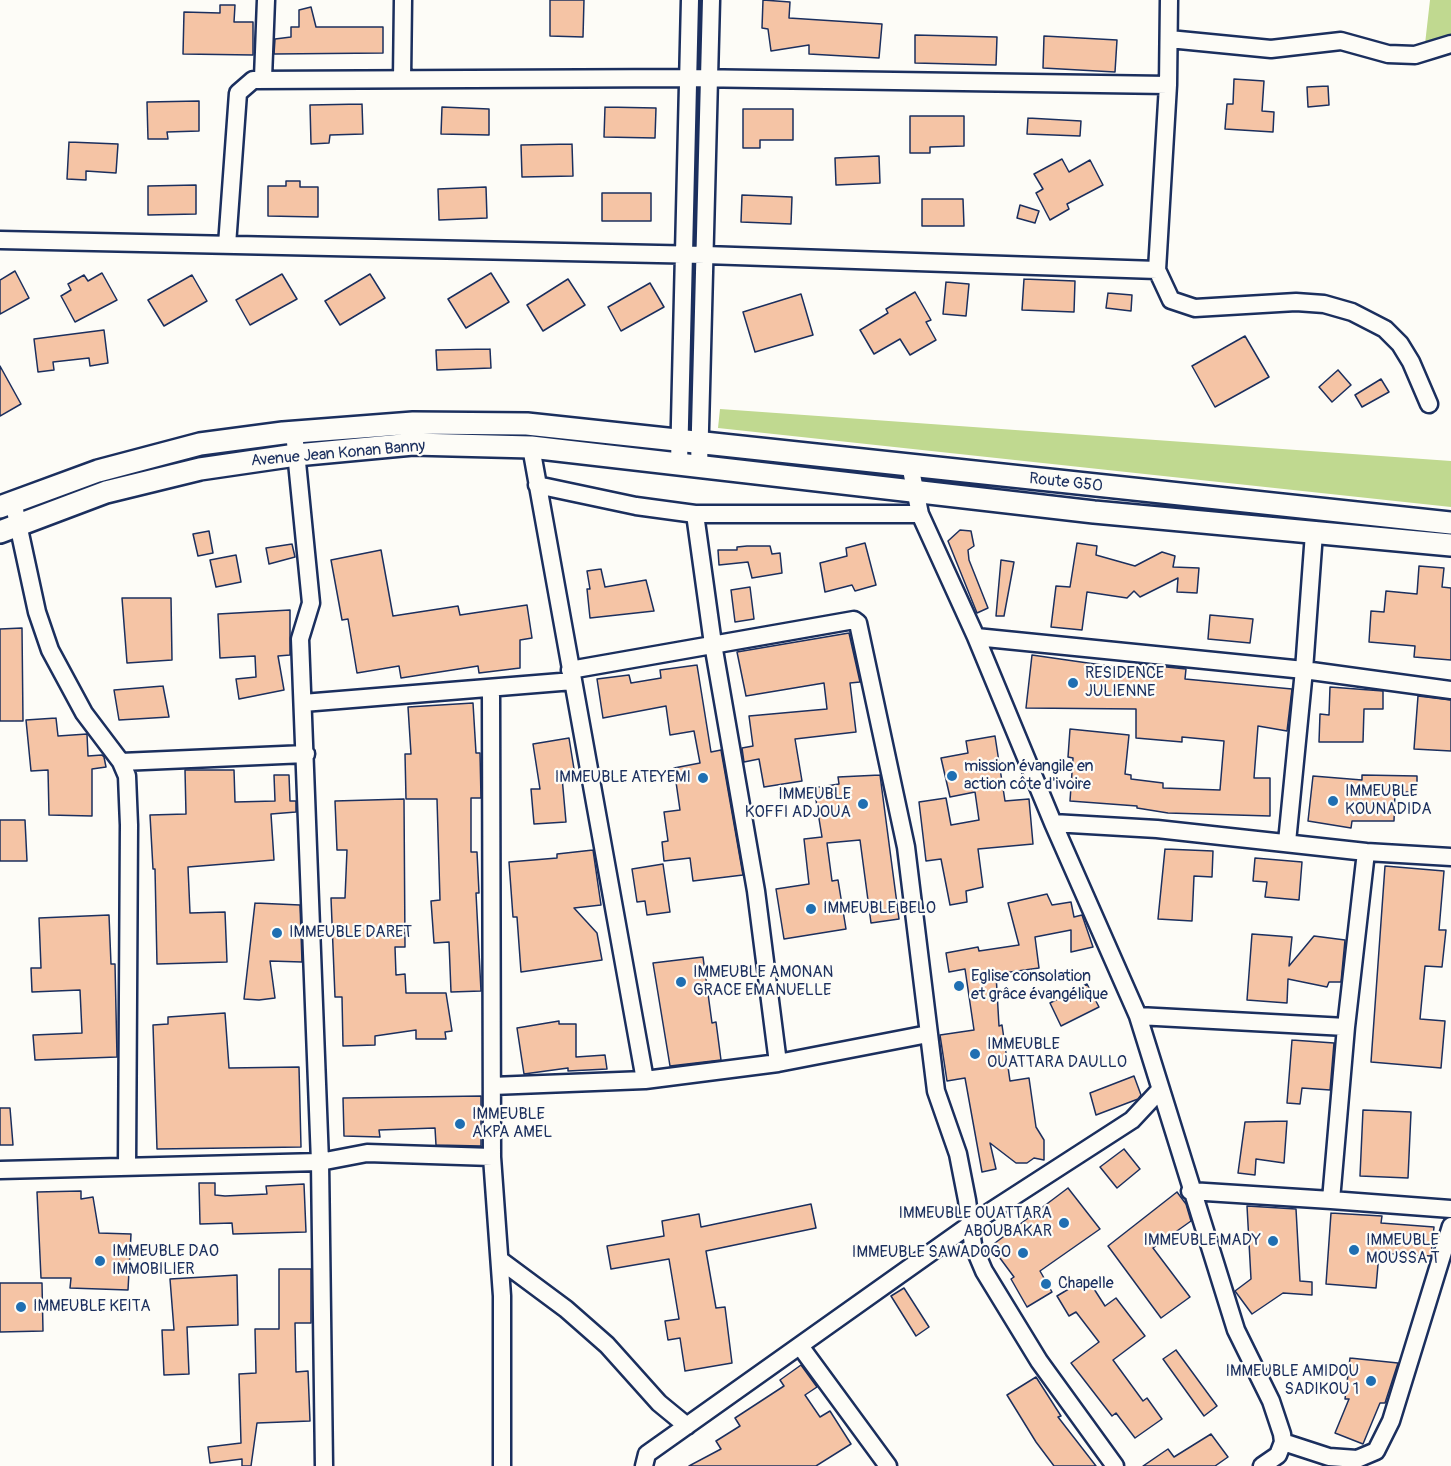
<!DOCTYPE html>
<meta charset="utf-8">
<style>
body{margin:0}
canvas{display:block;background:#fdfcf7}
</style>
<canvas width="1451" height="1466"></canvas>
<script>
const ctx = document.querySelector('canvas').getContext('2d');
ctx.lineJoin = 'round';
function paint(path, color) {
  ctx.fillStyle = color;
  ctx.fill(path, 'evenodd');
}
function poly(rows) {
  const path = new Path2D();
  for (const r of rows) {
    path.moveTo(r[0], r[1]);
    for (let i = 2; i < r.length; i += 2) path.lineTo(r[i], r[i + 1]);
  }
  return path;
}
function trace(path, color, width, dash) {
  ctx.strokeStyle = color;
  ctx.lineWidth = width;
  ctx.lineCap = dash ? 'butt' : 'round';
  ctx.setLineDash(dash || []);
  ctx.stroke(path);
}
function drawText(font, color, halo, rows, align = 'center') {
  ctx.font = font + ' Pangolin,sans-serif';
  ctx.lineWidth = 4.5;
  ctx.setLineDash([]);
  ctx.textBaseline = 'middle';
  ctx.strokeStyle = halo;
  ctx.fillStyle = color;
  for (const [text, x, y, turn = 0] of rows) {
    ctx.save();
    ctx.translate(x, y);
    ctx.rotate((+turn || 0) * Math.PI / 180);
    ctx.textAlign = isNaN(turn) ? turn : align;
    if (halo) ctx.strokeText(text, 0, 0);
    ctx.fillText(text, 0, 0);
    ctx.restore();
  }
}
paint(poly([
 [1430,0,1451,0,1451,40,1425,44],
 [720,409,1451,461,1451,507,718,428]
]), '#c0d990');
const building = poly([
 [550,0,584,0,583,37,550,36,550,0],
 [763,0,790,2,789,18,882,24,879,58,809,54,809,45,771,51,768,29,762,28,763,0],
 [220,5,235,5,234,22,253,22,253,55,183,54,184,12,220,13,220,5],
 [311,7,316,27,383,27,383,53,274,54,275,39,291,37,291,27,299,27,299,10,311,7],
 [915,35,997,37,996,65,915,63,915,35],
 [1044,36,1117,40,1115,72,1043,68,1044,36],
 [1234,79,1264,81,1262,111,1274,112,1273,132,1225,129,1227,104,1233,104,1234,79],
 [1328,86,1329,105,1308,107,1307,87,1328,86],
 [199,101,199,131,167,132,168,139,148,139,147,102,199,101],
 [362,104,363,134,330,135,329,143,311,144,310,105,362,104],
 [442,107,489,109,489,135,441,134,442,107],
 [605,107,656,108,655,138,604,137,605,107],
 [743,109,793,109,793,140,760,140,760,148,743,148,743,109],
 [910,116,964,116,964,146,930,147,930,153,910,153,910,116],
 [1028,118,1081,121,1080,136,1027,134,1028,118],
 [69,142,118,144,116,173,86,171,86,180,67,179,69,142],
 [572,144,573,176,522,177,521,145,572,144],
 [879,156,880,183,836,185,835,158,879,156],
 [1062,159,1069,172,1090,160,1103,185,1067,204,1069,209,1050,220,1036,193,1043,189,1034,174,1062,159],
 [286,181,300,181,300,187,318,187,318,217,268,216,268,186,286,186,286,181],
 [196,185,196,214,148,215,148,186,196,185],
 [486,187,487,218,439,220,438,189,486,187],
 [602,193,651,193,651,221,602,221,602,193],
 [742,195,792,197,791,224,741,222,742,195],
 [922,199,963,199,964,226,922,226,922,199],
 [1020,205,1039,211,1035,223,1017,218,1020,205],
 [15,271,29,298,0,314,0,280,15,271],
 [102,273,117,300,75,322,61,296,71,290,68,284,84,275,88,281,102,273],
 [491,273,509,302,466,328,448,299,491,273],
 [282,274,297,299,250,325,236,300,282,274],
 [370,274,385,298,340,325,325,301,370,274],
 [192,275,207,301,164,326,148,300,192,275],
 [568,279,585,305,543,331,527,305,568,279],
 [1024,279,1075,281,1074,312,1022,310,1024,279],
 [946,282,969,284,966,316,943,314,946,282],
 [650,283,664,307,621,331,608,307,650,283],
 [915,292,931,320,926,322,936,340,910,355,900,339,874,354,860,330,888,313,886,309,915,292],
 [1108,293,1132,295,1131,311,1106,308,1108,293],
 [801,294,813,335,755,352,743,312,801,294],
 [104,330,108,363,90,366,89,358,53,362,54,370,38,372,34,339,104,330],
 [1245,336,1269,377,1215,407,1192,366,1245,336],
 [490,349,491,368,437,370,436,350,490,349],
 [0,366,21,404,0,416,0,366],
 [1338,370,1351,385,1332,402,1319,387,1338,370],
 [1381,379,1389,392,1362,407,1355,395,1381,379],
 [960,530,971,531,974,546,968,550,969,560,988,608,977,613,948,541,960,530],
 [209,531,213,553,198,556,193,534,209,531],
 [865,543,876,585,855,591,852,585,825,592,820,563,847,556,846,548,865,543],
 [1077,543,1097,546,1096,555,1135,566,1162,552,1175,556,1173,567,1199,568,1197,593,1177,592,1178,578,1140,597,1134,591,1127,598,1087,592,1082,630,1051,627,1056,586,1070,587,1077,543],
 [292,544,295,557,269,564,266,548,292,544],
 [747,546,770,546,772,554,780,553,782,573,752,578,748,562,719,565,718,550,737,550,737,547,747,546],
 [381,550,393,616,458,606,460,615,527,605,532,638,520,640,520,668,479,673,478,666,401,678,399,666,357,673,348,619,342,620,331,560,381,550],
 [236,555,241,582,216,587,210,560,236,555],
 [1001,560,1014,562,1004,616,996,616,1001,560],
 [1419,566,1444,568,1442,587,1451,588,1451,660,1414,657,1415,646,1369,642,1371,611,1384,612,1386,591,1417,594,1419,566],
 [601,569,605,587,646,580,654,611,590,618,587,589,590,589,587,571,601,569],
 [750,587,754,619,735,622,731,590,750,587],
 [122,598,171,598,172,660,127,663,122,598],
 [290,610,290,655,278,656,284,690,239,699,236,679,256,677,255,656,220,658,218,614,290,610],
 [1210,615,1253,619,1250,643,1208,639,1210,615],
 [22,628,23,721,0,721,0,629,22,628],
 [849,633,860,682,850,683,856,732,795,739,802,781,764,787,759,759,744,762,742,748,753,746,749,716,827,709,824,683,746,696,737,652,849,633],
 [1032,655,1137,670,1137,664,1186,669,1185,679,1292,689,1287,731,1258,726,1254,778,1270,778,1270,816,1168,813,1137,808,1137,806,1070,801,1073,758,1068,757,1070,729,1129,735,1125,774,1131,775,1131,779,1163,783,1163,788,1220,790,1224,741,1182,737,1182,742,1136,738,1136,709,1026,708,1032,655],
 [697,665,711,752,721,750,743,875,693,881,690,858,664,861,662,842,668,841,664,812,680,810,674,768,700,763,694,731,670,735,666,706,603,718,597,679,629,675,631,683,661,678,660,670,697,665],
 [163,686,169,717,119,720,114,690,163,686],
 [1330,687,1383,691,1383,709,1364,709,1363,742,1319,742,1320,714,1329,715,1330,687],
 [1418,696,1451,700,1451,751,1414,749,1418,696],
 [473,703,476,753,480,753,481,798,471,798,471,852,477,852,479,893,476,893,481,991,451,992,449,942,434,943,431,901,440,900,437,799,406,799,405,754,411,754,408,707,473,703],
 [56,718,58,736,87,734,88,756,102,755,104,757,106,767,92,769,92,816,49,815,48,770,31,771,26,720,56,718],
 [995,736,1005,801,1029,799,1033,844,978,849,983,887,966,891,967,902,950,905,941,859,926,861,919,802,946,798,951,825,979,820,975,792,950,797,941,758,968,753,966,741,995,736],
 [569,738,575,775,562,777,566,822,534,824,531,789,540,789,533,744,569,738],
 [185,770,234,770,235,802,275,801,274,775,289,775,290,801,296,801,296,812,271,814,274,860,188,867,190,913,225,912,227,962,157,964,155,869,153,869,150,815,186,814,185,770],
 [880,775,899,919,871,923,860,840,827,843,832,881,838,880,846,929,784,939,776,889,809,884,804,839,822,837,814,788,839,784,838,777,880,775],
 [1362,775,1417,776,1417,792,1395,792,1394,821,1352,821,1351,828,1308,821,1313,776,1362,780,1362,775],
 [404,799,405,947,395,947,396,975,405,974,406,993,446,993,452,1031,445,1032,446,1039,416,1039,416,1030,375,1036,375,1045,343,1046,342,997,335,997,331,898,345,898,347,850,337,850,335,801,404,799],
 [0,820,25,820,27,861,0,861,0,820],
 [1165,849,1213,851,1212,877,1194,876,1192,921,1158,919,1165,849],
 [593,850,601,905,574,908,597,933,602,960,521,972,517,917,513,917,509,862,557,858,557,854,593,850],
 [1255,858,1302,862,1299,900,1265,897,1267,882,1253,881,1255,858],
 [663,864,670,912,647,915,645,901,637,902,632,869,663,864],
 [1385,866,1444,871,1439,930,1446,930,1442,967,1425,966,1420,1019,1445,1021,1441,1068,1371,1062,1385,866],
 [1047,894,1052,905,1071,902,1074,917,1082,915,1093,947,1071,952,1071,930,1035,937,1039,968,996,974,999,1026,1002,1025,1010,1081,1029,1078,1036,1127,1044,1140,1044,1160,1034,1158,1027,1163,1016,1163,990,1143,996,1169,982,1172,965,1078,947,1081,940,1035,974,1030,965,969,949,972,946,953,978,947,979,951,1019,945,1008,903,1047,894],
 [255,903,300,905,302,962,270,961,275,998,259,1000,244,999,255,903],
 [109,915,111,964,115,964,117,1057,35,1060,33,1035,82,1033,80,990,32,992,31,968,41,968,39,918,109,915],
 [1252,934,1292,937,1289,966,1314,936,1345,940,1341,982,1329,982,1327,987,1288,979,1287,1003,1247,1000,1252,934],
 [703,957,712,1023,716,1022,721,1060,670,1066,653,963,703,957],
 [1087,984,1099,1007,1061,1026,1050,1003,1087,984],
 [225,1013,229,1068,299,1067,301,1147,157,1149,153,1025,168,1024,168,1017,225,1013],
 [559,1021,559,1024,576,1024,576,1057,605,1055,607,1069,568,1071,568,1068,524,1074,517,1028,559,1021],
 [1292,1040,1334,1043,1330,1090,1302,1088,1300,1104,1287,1103,1292,1040],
 [1134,1076,1141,1095,1138,1099,1096,1115,1090,1093,1134,1076],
 [481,1096,481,1146,436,1145,435,1128,379,1130,380,1137,344,1136,343,1098,481,1096],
 [0,1108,10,1108,13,1145,0,1145,0,1108],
 [1363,1110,1411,1112,1408,1178,1360,1176,1363,1110],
 [1287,1121,1284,1163,1256,1159,1255,1175,1238,1173,1245,1122,1287,1121],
 [1124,1149,1140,1169,1117,1188,1100,1167,1124,1149],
 [199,1183,215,1183,215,1195,225,1196,267,1194,266,1186,304,1184,306,1232,233,1234,232,1223,200,1224,199,1183],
 [1068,1188,1100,1229,1040,1271,1052,1292,1027,1307,1011,1279,1014,1277,991,1246,1068,1188],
 [81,1191,81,1199,93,1197,99,1233,131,1234,128,1290,70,1288,71,1278,41,1278,37,1192,81,1191],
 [1177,1192,1186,1204,1191,1221,1153,1248,1190,1297,1161,1318,1108,1246,1177,1192],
 [811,1204,816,1228,706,1251,716,1308,725,1307,732,1363,685,1371,680,1338,668,1340,665,1321,679,1319,669,1259,611,1269,607,1246,664,1236,662,1221,699,1214,701,1227,811,1204],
 [1247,1206,1296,1209,1300,1281,1312,1282,1312,1295,1283,1293,1252,1314,1235,1291,1251,1279,1247,1206],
 [1331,1213,1382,1216,1381,1223,1434,1227,1431,1256,1379,1253,1376,1288,1326,1284,1331,1213],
 [279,1269,311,1269,311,1323,295,1323,296,1372,308,1371,310,1421,257,1423,251,1466,242,1466,242,1459,210,1463,208,1447,241,1443,239,1374,256,1373,255,1329,279,1329,279,1269],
 [237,1275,238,1325,187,1327,189,1374,164,1375,162,1330,174,1330,170,1279,237,1275],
 [1087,1278,1105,1306,1116,1298,1145,1336,1113,1360,1143,1401,1147,1398,1162,1419,1135,1438,1116,1413,1112,1416,1071,1363,1099,1342,1076,1312,1069,1316,1057,1296,1087,1278],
 [0,1283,42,1283,43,1331,0,1332,0,1283],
 [904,1288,929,1327,916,1336,891,1296,904,1288],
 [1176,1350,1217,1406,1204,1416,1163,1359,1176,1350],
 [1350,1358,1398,1363,1385,1403,1380,1403,1363,1444,1335,1433,1349,1399,1345,1399,1350,1358],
 [801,1365,817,1387,805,1395,820,1417,830,1411,851,1444,816,1466,689,1466,721,1449,716,1441,740,1426,735,1418,784,1386,780,1380,801,1365],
 [1036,1377,1061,1416,1058,1417,1096,1466,1054,1466,1036,1442,1007,1395,1036,1377],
 [1211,1434,1228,1457,1215,1466,1143,1466,1168,1449,1174,1457,1211,1434]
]);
paint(building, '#f5c4a5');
trace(building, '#1b2f5e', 1.5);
const minor = poly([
 [1169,0,1168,85,1157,270,1171,300,1195,308,1296,302,1324,304,1352,312,1385,329,1400,344,1411,362,1429,404],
 [1169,39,1271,49,1341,41,1388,54,1415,55,1451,44],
 [263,78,266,0],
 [402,79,403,0],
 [0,240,705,255,1157,270],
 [227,245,238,93,253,80,689,78,1168,85],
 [294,432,311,603,300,639,320,1162,324,1466],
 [531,447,645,1080],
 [679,464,690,0],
 [910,465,920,514,976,637,1053,823,1138,1016,1236,1330,1271,1401,1282,1434,1283,1442,1278,1455,1262,1466],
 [699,467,711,0],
 [537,485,636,506,695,514,920,514],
 [13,501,37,612,50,650,84,713,121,762,127,776,129,825,127,1167],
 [695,514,713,644,756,891,778,1063],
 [976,637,1304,670,1451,690],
 [570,670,854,620,858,623,906,847,936,1091,958,1154,967,1200,973,1245,984,1271,1039,1361,1115,1466],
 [491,688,492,1157,502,1296,502,1466],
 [303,703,573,681],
 [121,762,306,754],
 [1053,823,1157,829,1366,852,1451,857],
 [1287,842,1304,670,1314,533],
 [1366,852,1346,1027,1331,1200,1451,1209],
 [1138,1016,1346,1027],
 [492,1086,645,1080,778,1063,928,1034],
 [0,1170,320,1162,367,1153,492,1157],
 [1190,1191,1331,1200],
 [500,1260,566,1309,607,1345,659,1403,687,1426],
 [800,1346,888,1466],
 [1283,1442,1329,1457,1357,1459,1376,1451,1391,1421,1451,1226],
 [644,1466,647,1454,971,1224,1132,1120,1160,1090]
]);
const tertiary = poly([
 [0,507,98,471,200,444,283,433,413,423,527,424,1451,523],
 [0,532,106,492,200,469,296,455,413,444,531,447,1094,512,1451,545]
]);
trace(minor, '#1b2f5e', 21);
trace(tertiary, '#1b2f5e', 26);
trace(minor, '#fdfcf7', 16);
trace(tertiary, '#fdfcf7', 21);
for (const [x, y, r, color] of [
 [1073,683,6,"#1f6fb2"],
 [952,776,6,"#1f6fb2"],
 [703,778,6,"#1f6fb2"],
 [1333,801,6,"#1f6fb2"],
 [863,804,6,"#1f6fb2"],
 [811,909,6,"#1f6fb2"],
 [277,933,6,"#1f6fb2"],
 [681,982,6,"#1f6fb2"],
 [959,986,6,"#1f6fb2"],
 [975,1054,6,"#1f6fb2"],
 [460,1124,6,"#1f6fb2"],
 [1064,1223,6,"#1f6fb2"],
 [1273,1241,6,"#1f6fb2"],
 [1354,1250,6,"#1f6fb2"],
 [1023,1253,6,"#1f6fb2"],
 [100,1261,6,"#1f6fb2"],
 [1046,1284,6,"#1f6fb2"],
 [21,1307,6,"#1f6fb2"],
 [1371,1381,6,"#1f6fb2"]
]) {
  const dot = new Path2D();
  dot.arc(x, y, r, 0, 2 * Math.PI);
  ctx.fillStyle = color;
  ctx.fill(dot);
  trace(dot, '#fdfcf7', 2);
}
drawText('16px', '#1b2f5e', '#fdfcf7', [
 ["Avenue Jean Konan Banny",338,454,-5],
 ["Route G50",1066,483,6]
]);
drawText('16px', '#1b2f5e', '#fdfcf7', [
 ["RESIDENCE",1085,674],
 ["JULIENNE",1085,692],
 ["mission évangile en",964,767],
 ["action côte d'ivoire",964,785],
 ["IMMEUBLE ATEYEMI",691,778,"right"],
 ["IMMEUBLE",1345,792],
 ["KOUNADIDA",1345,810],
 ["IMMEUBLE",851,795,"right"],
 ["KOFFI ADJOUA",851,813,"right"],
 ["IMMEUBLE BELO",823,909],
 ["IMMEUBLE DARET",289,933],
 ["IMMEUBLE AMONAN",693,973],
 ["GRACE EMANUELLE",693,991],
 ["Eglise consolation",971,977],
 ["et grâce évangélique",971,995],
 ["IMMEUBLE",987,1045],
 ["OUATTARA DAULLO",987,1063],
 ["IMMEUBLE",472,1115],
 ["AKPA AMEL",472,1133],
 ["IMMEUBLE OUATTARA",1052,1214,"right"],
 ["ABOUBAKAR",1052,1232,"right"],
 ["IMMEUBLE MADY",1261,1241,"right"],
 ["IMMEUBLE",1366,1241],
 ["MOUSSA T",1366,1259],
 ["IMMEUBLE DAO",112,1252],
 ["IMMOBILIER",112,1270],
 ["IMMEUBLE SAWADOGO",1011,1253,"right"],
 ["Chapelle",1058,1284],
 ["IMMEUBLE KEITA",33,1307],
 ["IMMEUBLE AMIDOU",1359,1372,"right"],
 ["SADIKOU 1",1359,1390,"right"]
], 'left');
</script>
